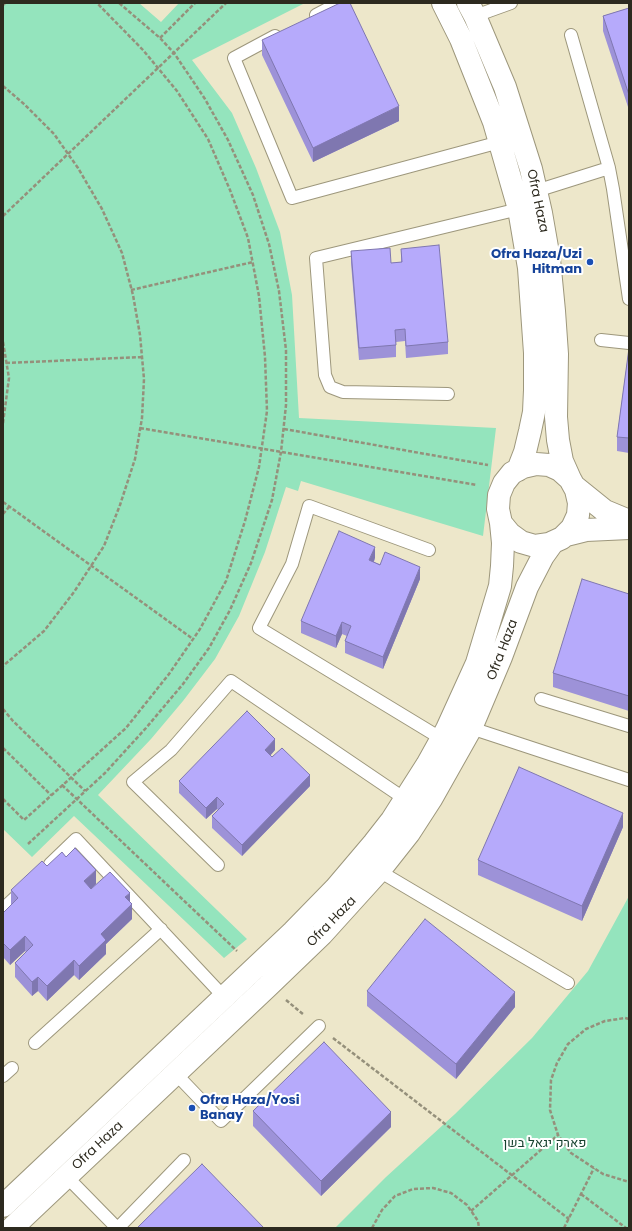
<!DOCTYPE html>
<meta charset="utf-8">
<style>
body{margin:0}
#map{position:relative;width:632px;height:1231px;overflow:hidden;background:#ede7ca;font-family:Poppins,sans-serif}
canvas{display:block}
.frame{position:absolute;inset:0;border:4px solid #2d2a1f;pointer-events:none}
</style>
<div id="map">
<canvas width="632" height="1231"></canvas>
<div class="frame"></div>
</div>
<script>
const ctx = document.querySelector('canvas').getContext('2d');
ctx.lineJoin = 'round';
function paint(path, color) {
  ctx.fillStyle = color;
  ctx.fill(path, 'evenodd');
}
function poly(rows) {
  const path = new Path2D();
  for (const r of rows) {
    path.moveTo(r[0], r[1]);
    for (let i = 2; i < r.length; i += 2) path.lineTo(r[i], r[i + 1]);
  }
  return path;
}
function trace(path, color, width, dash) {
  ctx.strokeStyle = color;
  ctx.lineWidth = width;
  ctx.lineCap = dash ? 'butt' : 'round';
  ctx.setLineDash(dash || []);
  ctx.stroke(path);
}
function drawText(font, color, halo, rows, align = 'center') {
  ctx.font = font + ' Poppins,Heebo,sans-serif';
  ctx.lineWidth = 4;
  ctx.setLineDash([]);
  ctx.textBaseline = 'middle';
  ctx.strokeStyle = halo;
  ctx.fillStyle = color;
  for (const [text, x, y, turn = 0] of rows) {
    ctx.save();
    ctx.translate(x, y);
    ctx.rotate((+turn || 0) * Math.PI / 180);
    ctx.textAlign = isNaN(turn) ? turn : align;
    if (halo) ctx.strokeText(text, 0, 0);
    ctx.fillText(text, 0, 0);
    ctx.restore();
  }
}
paint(poly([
 [3,3,139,3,161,22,179,3,305,3,192,60,232,113,256,168,280,232,292,295,299,418,496,428,483,536,301,481,298,491,286,487,265,552,239,616,215,659,183,701,151,739,98,795,247,939,224,958,74,816,32,857,3,829],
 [629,896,629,1228,335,1228,386,1177,455,1114,532,1038,588,971]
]), '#94e4bd');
const lane = poly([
 [316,15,339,3],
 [475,16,511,3],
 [571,35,609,168,613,189,629,299],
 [275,36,234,58,292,198,500,142],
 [536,191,609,168],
 [601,340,629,343],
 [448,394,343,392,330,387,325,375,316,258,519,209],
 [429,550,309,506,292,564,259,628,442,739],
 [541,699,629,726],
 [471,728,629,780],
 [50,864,76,839,224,997],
 [218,865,133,782,171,750,231,681,405,799],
 [379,871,568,983],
 [3,909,22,891],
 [35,1043,161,929],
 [175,1073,221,1121,319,1026],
 [3,1076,12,1068],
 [66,1176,117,1228],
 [118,1228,184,1160]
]);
const street = poly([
 [443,3,461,39,494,122,519,209,529,268,535,353,535,390,534,412,530,431,525,452,518,470],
 [468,3,475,16,505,87,531,169,541,213,549,259,554,311,557,354,556,417,558,440,562,461,570,479],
 [574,486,605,511,629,521],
 [566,535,586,530,629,528],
 [3,1206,293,932,335,889,374,843,392,820,427,765,447,729,477,663,500,586,502,566,503,543,501,523,498,509,499,495,504,483,512,473,523,467,536,464,549,465,560,470,570,479,576,490,579,503,578,515,572,528,562,538,549,544,535,546,521,542,510,534,501,523],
 [12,1228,268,986,322,934,379,871,409,833,431,799,471,728,501,657,527,587,543,556,553,542]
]);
trace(lane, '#9d977c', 14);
trace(street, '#9d977c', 24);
trace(poly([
 [3,5,5,3],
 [160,38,195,3],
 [3,86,24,104,54,134,78,168,102,209,122,253,133,295,140,335,144,379,142,418,135,459,120,505,104,546,74,592,44,631,3,666],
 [3,216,226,3],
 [131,290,253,262],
 [3,342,9,378,3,423],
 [6,363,142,357],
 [140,428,477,485],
 [284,429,488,465],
 [3,502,193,639],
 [3,514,9,507],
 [3,709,13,721,85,791],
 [3,748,51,795],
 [62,785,237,951],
 [3,799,24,820,126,728,169,674,200,629,226,581,245,521,259,467,267,411,265,357,259,296,248,238,230,190,208,139,177,91,143,50,97,3],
 [28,844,105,773,146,728,183,684,209,648,230,610,251,563,272,500,281,452,286,405,286,350,279,291,269,244,253,195,228,140,205,99,174,53,160,38,119,3],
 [286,1000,304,1015],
 [629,1019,625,1018,605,1021,586,1029,568,1044,557,1063,551,1080,550,1110,558,1135,571,1153,603,1174,629,1182],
 [333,1038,569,1219],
 [581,1194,626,1228],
 [471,1211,558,1135],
 [372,1228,382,1210,395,1196,413,1189,433,1188,451,1193,467,1205,478,1221,479,1228],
 [564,1228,594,1168]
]), '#95907b', 2.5, [4, 2]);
trace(lane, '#fff', 12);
trace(street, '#fff', 22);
paint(poly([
 [629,8,629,110,603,31,603,16],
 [262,40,399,121,313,162,262,55],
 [401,249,448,342,448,354,406,358,405,341,396,342,396,357,359,360,351,263,351,251,391,263,401,262],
 [629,348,629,453,617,451,617,437],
 [375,558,374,562,420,579,383,669,345,653,345,641,347,636,342,634,336,648,301,633,301,621],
 [629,594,629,711,553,687,553,673],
 [275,750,270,755,310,786,242,856,212,828,212,816,218,810,217,809,206,819,179,793,179,781],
 [623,827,582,921,478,875,478,860],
 [47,866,96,884,91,889,130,902,132,919,106,944,106,954,79,980,74,975,47,1001,38,991,32,996,15,977,15,963,26,952,25,951,10,965,3,957,3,913,11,905,11,890],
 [367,991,515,1007,456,1079,367,1006],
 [253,1111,391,1127,321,1196,253,1126]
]), '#9d92d8');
paint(poly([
 [399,106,399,121,313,162,313,148],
 [375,547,375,558,369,572,369,560],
 [420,567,420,579,383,669,383,657],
 [342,622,342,634,336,648,336,636],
 [275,739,275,750,265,762,265,750],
 [310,775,310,786,242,856,242,845],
 [217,797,217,809,206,819,206,808],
 [623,813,623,827,582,921,582,906],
 [96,870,96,884,84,896,84,881],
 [130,893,130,907,132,904,132,919,106,944,106,954,79,980,79,966,101,934,125,897],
 [25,936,25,951,10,965,10,950],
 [74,960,74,975,47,1001,47,986],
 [38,977,38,991,32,996,32,982],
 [515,992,515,1007,456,1079,456,1064],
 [391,1112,391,1127,321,1196,321,1181]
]), '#7f77b0');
const building = poly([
 [340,3,350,3,399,106,313,148,262,40,340,3],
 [629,8,629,95,603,16,629,8],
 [439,245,448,342,406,346,405,329,395,330,396,345,359,348,351,251,390,248,391,263,402,262,401,249,439,245],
 [629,348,629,438,617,437,629,348],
 [339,531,375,547,369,560,380,565,385,552,420,567,383,657,345,641,351,626,342,622,336,636,301,621,339,531],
 [582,579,629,594,629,696,553,673,582,579],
 [247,711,275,739,265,750,272,757,282,748,310,775,242,845,212,816,224,804,217,797,206,808,179,781,247,711],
 [519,767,623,813,582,906,478,860,519,767],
 [75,848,96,870,84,881,91,889,110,872,130,893,125,897,132,904,101,934,106,940,79,966,74,960,47,986,38,977,32,982,15,963,33,945,25,936,10,950,3,943,3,913,18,898,11,890,42,861,47,866,62,852,66,857,75,848],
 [425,919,515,992,456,1064,367,991,425,919],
 [324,1042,391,1112,321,1181,253,1111,324,1042],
 [202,1164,264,1228,137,1228,202,1164]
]);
paint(building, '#b6aafb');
trace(building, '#7f77b0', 1);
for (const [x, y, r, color] of [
 [590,262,4,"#1a4fb4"],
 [192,1108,4,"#1a4fb4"]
]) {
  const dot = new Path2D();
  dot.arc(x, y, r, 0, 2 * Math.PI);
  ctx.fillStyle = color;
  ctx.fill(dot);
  trace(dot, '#fff', 1.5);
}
drawText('13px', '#2d2a1f', '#fff', [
 ["Ofra Haza",537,201,78],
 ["Ofra Haza",503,650,-69],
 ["Ofra Haza",332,922,-46],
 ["Ofra Haza",98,1146,-43]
]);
drawText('bold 13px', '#164399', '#fff', [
 ["Ofra Haza/Uzi",582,255],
 ["Hitman",582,270],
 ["Ofra Haza/Yosi",200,1101,"left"],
 ["Banay",200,1116,"left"]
], 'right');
drawText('13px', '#16412e', '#fff', [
 ["פארק יגאל בשן",545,1144]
]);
</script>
